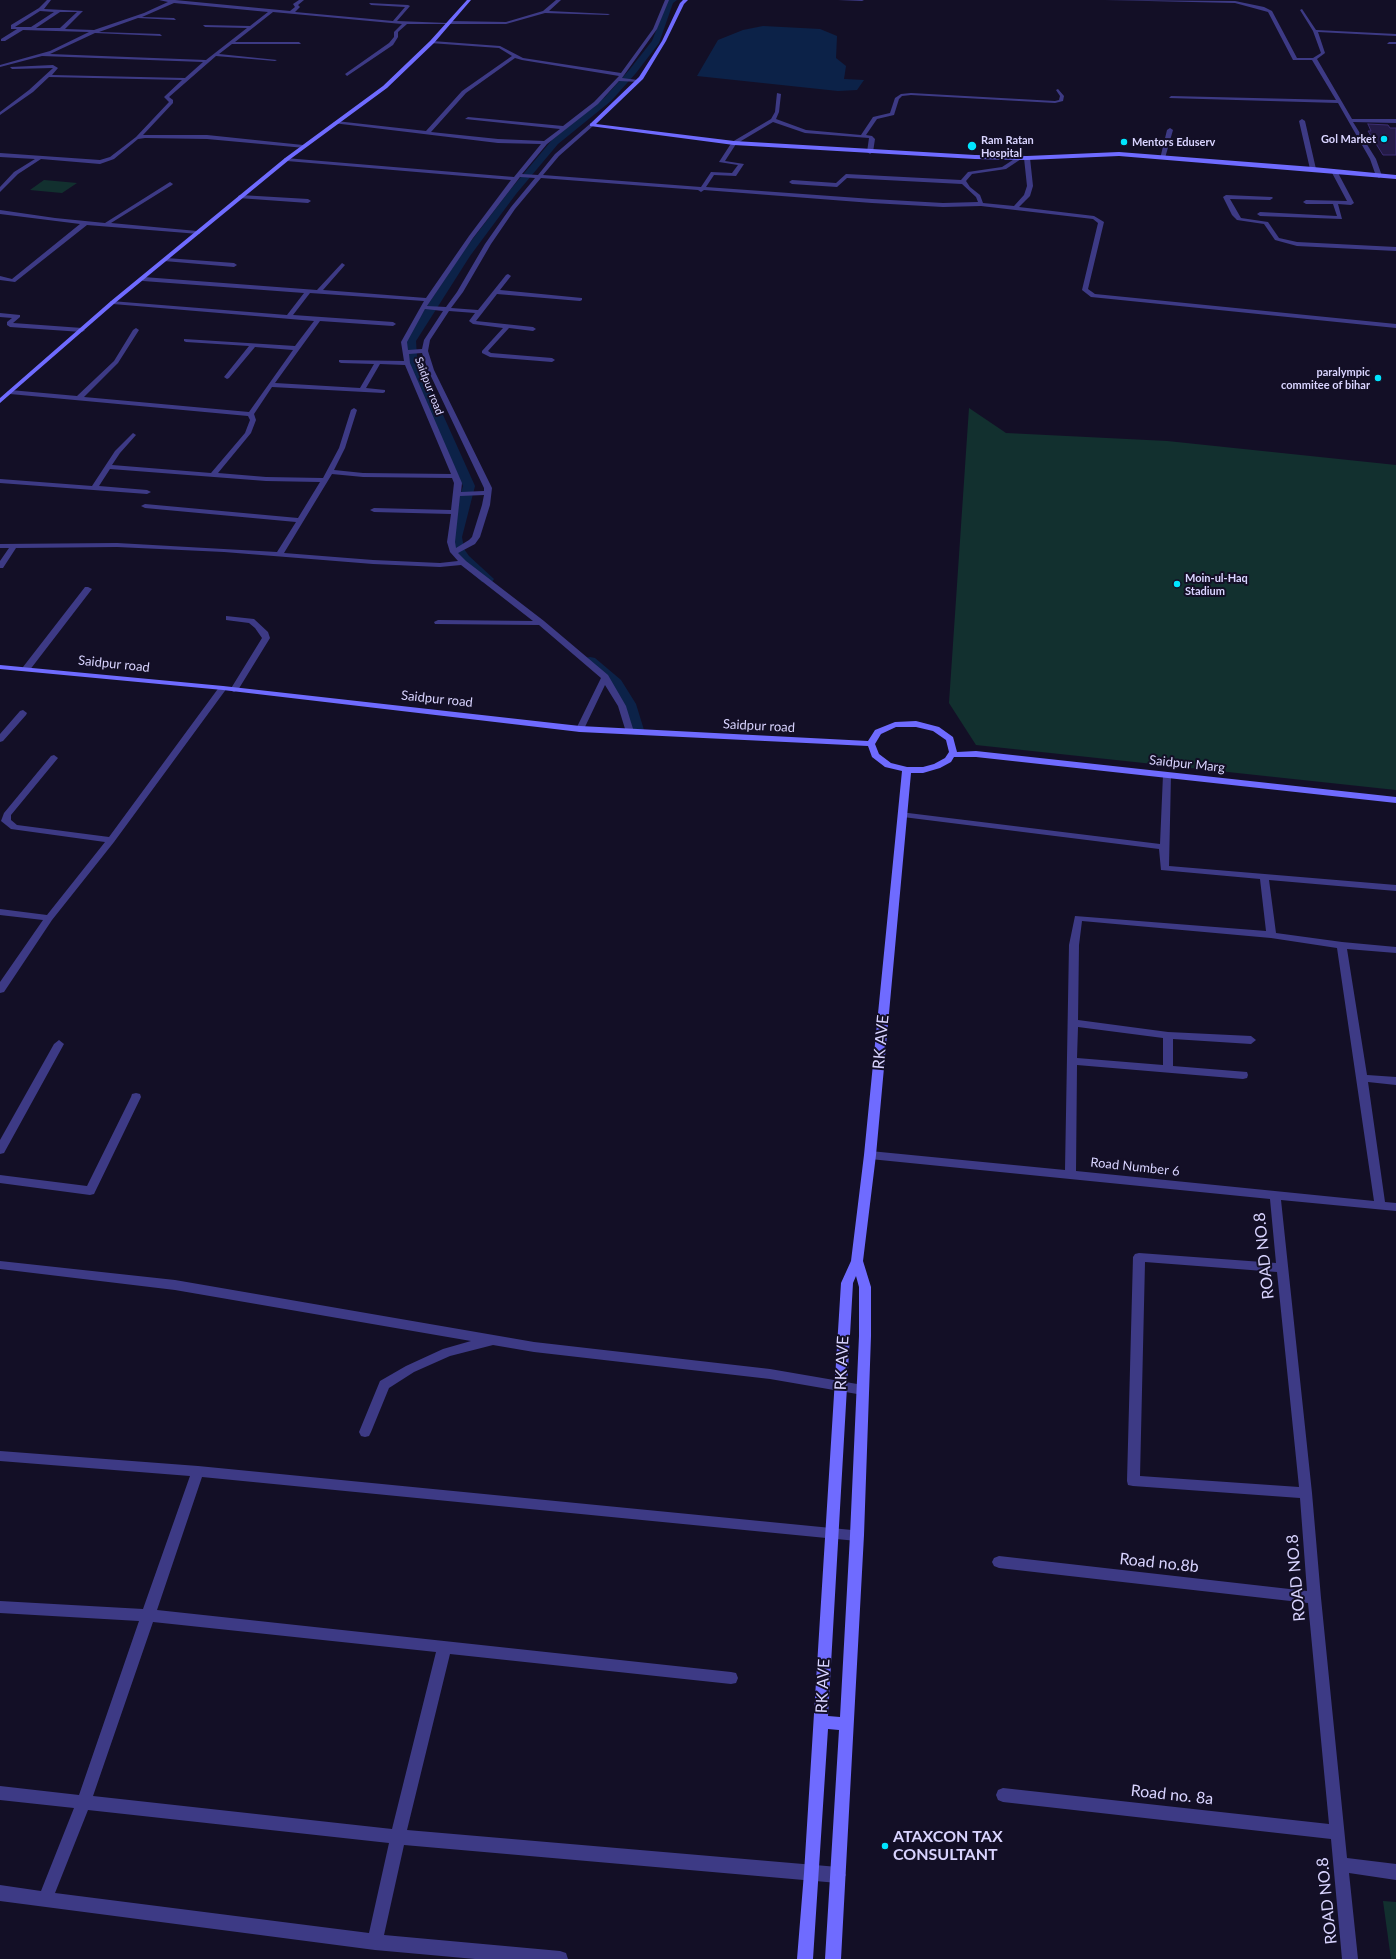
<!DOCTYPE html>
<style>
body{margin:0}
canvas{display:block;background:#130f26}
</style>
<canvas width="1396" height="1959"></canvas>
<script>
const ctx = document.querySelector('canvas').getContext('2d');
ctx.lineJoin = 'round';
function paint(path, color) {
  ctx.fillStyle = color;
  ctx.fill(path, 'evenodd');
}
function poly(rows) {
  const path = new Path2D();
  for (const r of rows) {
    path.moveTo(r[0], r[1]);
    for (let i = 2; i < r.length; i += 2) path.lineTo(r[i], r[i + 1]);
  }
  return path;
}
function trace(path, color, width, dash) {
  ctx.strokeStyle = color;
  ctx.lineWidth = width;
  ctx.lineCap = dash ? 'butt' : 'round';
  ctx.setLineDash(dash || []);
  ctx.stroke(path);
}
function drawText(font, color, halo, rows, align = 'center') {
  ctx.font = font + ' Lato,sans-serif';
  ctx.lineWidth = 4;
  ctx.setLineDash([]);
  ctx.textBaseline = 'middle';
  ctx.strokeStyle = halo;
  ctx.fillStyle = color;
  for (const [text, x, y, turn = 0] of rows) {
    ctx.save();
    ctx.translate(x, y);
    ctx.rotate((+turn || 0) * Math.PI / 180);
    ctx.textAlign = isNaN(turn) ? turn : align;
    if (halo) ctx.strokeText(text, 0, 0);
    ctx.fillText(text, 0, 0);
    ctx.restore();
  }
}
paint(poly([
 [44,180,77,183,62,193,30,190],
 [969,408,1006,433,1167,441,1396,465,1396,790,976,745,949,703],
 [1383,1901,1396,1902,1396,1959,1391,1959]
]), '#12302f');
paint(poly([
 [763,26,820,29,837,36,836,58,846,66,844,79,864,80,857,90,838,91,697,76,718,40,743,30]
]), '#0c2248');
paint(poly([
 [668,0,677,0,673,3,659,43,636,73,611,101,558,144,516,194,470,256,416,341,417,357,475,486,462,537,464,549,469,556,494,579,492,582,482,582,459,562,452,552,448,537,463,486,405,357,404,341,462,253,510,190,552,140,605,97,630,69,652,41,668,0],
 [590,657,595,658,621,680,636,704,644,730,641,733,636,735,631,733,628,730,620,704,608,683,583,661,585,658,590,657]
]), '#0c2248');
const building = poly([
 [1368,124,1388,125,1390,128,1396,128,1396,155,1383,155,1368,131,1371,131,1368,124]
]);
paint(building, '#241b47');
trace(building, '#3b2d73', 1);
paint(poly([
 [47,0,51,0,44,9,83,11,65,29,94,30,144,13,168,2,159,0,175,0,290,11,295,7,293,4,299,0,304,0,298,5,300,7,295,12,393,21,405,7,371,5,369,3,408,5,410,6,397,21,448,23,450,21,506,22,543,11,556,0,561,0,549,11,610,14,608,15,545,13,506,24,407,24,398,32,398,37,393,45,347,76,345,74,389,43,394,37,394,32,402,24,273,12,235,42,299,42,301,44,232,44,219,54,277,60,275,61,216,56,169,97,173,100,173,103,143,135,207,135,303,145,305,148,207,139,145,138,138,139,114,159,100,164,41,159,18,174,0,192,0,187,14,172,35,159,0,157,0,153,100,160,110,157,136,137,169,102,164,97,182,80,49,77,33,92,0,115,0,112,29,90,53,68,12,69,10,67,53,65,58,68,52,75,185,78,203,62,42,56,0,67,0,65,50,51,89,32,23,30,5,41,1,41,1,39,17,29,11,29,11,25,39,8,47,0],
 [174,3,268,12,250,26,203,25,205,27,247,28,206,60,50,54,95,33,162,36,160,34,99,32,138,18,176,20,174,18,142,17,174,3],
 [40,11,54,12,31,27,15,27,40,11],
 [60,12,77,12,60,28,36,28,60,12],
 [665,0,669,0,657,29,622,78,638,80,640,82,619,81,598,104,547,144,522,174,538,175,555,154,591,123,593,126,559,156,543,175,701,187,711,172,732,173,738,165,719,162,732,142,771,119,775,112,777,93,781,94,779,112,776,119,806,130,861,135,873,117,890,113,895,98,901,94,911,93,1055,101,1059,100,1060,96,1056,90,1058,89,1064,96,1063,101,1055,103,911,95,902,96,899,99,894,115,877,119,866,135,872,136,875,139,873,152,870,154,867,152,869,138,805,133,773,122,736,144,725,161,744,164,736,176,714,175,706,187,872,199,943,203,978,202,976,197,962,184,847,178,837,187,792,184,789,182,792,180,836,183,846,174,961,180,968,172,1002,167,1019,156,1021,157,1021,159,1006,169,972,174,966,181,970,187,980,195,983,203,1014,206,1024,195,1027,186,1024,158,1027,156,1030,158,1033,186,1030,196,1019,207,1094,216,1104,222,1088,289,1095,294,1396,324,1396,328,1091,297,1082,290,1098,223,1093,219,981,206,943,207,872,203,704,190,701,192,698,190,541,178,515,209,491,244,463,292,451,308,478,310,506,275,508,274,511,276,500,290,582,298,582,300,580,301,497,294,476,321,533,327,536,329,533,331,509,328,488,351,491,353,552,358,555,360,552,362,490,357,482,353,482,351,503,328,473,324,469,321,475,313,449,311,430,340,428,351,434,370,492,488,490,505,480,537,475,544,458,553,466,561,544,621,608,675,626,706,634,732,633,734,627,734,626,732,618,706,605,685,584,729,580,732,577,731,576,729,601,678,539,625,435,624,434,622,438,620,533,621,461,565,440,567,373,564,224,552,117,547,16,548,3,568,0,568,0,561,9,548,0,548,0,544,117,543,277,552,296,522,145,508,141,506,145,504,298,518,320,482,266,481,110,469,99,486,147,490,151,492,147,494,0,483,0,479,92,486,115,451,133,433,136,435,120,453,112,465,211,473,245,433,250,420,248,416,10,394,7,392,10,390,77,396,114,361,133,330,136,328,139,330,118,363,84,397,249,412,293,350,255,347,229,378,227,379,224,377,249,346,186,342,184,341,184,339,295,346,314,321,113,304,110,302,111,301,287,315,304,293,143,281,140,279,143,277,317,290,342,263,345,265,323,290,426,298,469,236,511,180,287,161,284,159,285,158,514,177,541,144,498,143,333,123,336,121,426,131,462,91,512,56,499,48,430,43,432,41,500,46,523,58,621,73,653,29,665,0],
 [515,58,522,60,619,76,594,102,563,126,468,117,465,119,560,129,544,141,498,139,431,132,466,93,515,58],
 [520,177,535,178,511,207,485,244,457,292,446,307,427,306,473,238,520,177],
 [310,293,424,301,401,342,404,361,339,360,339,362,341,363,374,364,360,388,275,383,320,321,393,326,396,324,393,322,293,315,310,293],
 [425,309,443,311,424,340,422,349,408,350,407,342,425,309],
 [422,353,428,370,484,488,484,491,461,492,462,483,410,363,409,354,422,353],
 [380,364,405,365,451,474,363,473,334,470,345,448,357,410,354,408,351,410,339,448,323,478,266,477,218,473,251,433,256,420,254,414,272,387,383,393,385,392,385,390,366,388,380,364],
 [332,474,363,477,452,478,454,483,451,510,374,508,370,510,374,512,451,514,447,542,450,552,458,561,440,563,373,560,284,553,332,474],
 [484,495,482,505,472,537,469,540,456,548,455,542,460,496,484,495],
 [838,0,864,0,862,1,838,0],
 [1105,0,1235,1,1264,7,1272,11,1297,58,1313,58,1321,53,1313,31,1300,10,1302,9,1316,30,1396,34,1396,36,1318,32,1325,53,1317,59,1352,119,1396,119,1396,123,1353,122,1376,159,1382,176,1379,178,1376,176,1370,159,1338,103,1169,98,1171,96,1336,100,1312,60,1293,60,1268,12,1235,3,1105,0],
 [1389,42,1396,42,1396,44,1387,44,1389,42],
 [1302,119,1305,121,1316,169,1313,171,1310,169,1299,121,1302,119],
 [1170,128,1173,130,1165,158,1160,159,1167,130,1170,128],
 [1334,169,1337,171,1354,203,1351,205,1338,204,1342,219,1260,216,1257,214,1260,212,1337,216,1333,204,1306,204,1303,202,1306,200,1347,201,1331,171,1334,169],
 [170,182,173,184,172,185,111,223,197,231,200,233,199,234,87,225,15,282,0,280,0,276,12,279,80,224,0,214,0,210,55,218,105,223,170,182],
 [240,195,308,199,311,201,308,203,238,198,238,196,240,195],
 [1226,195,1272,197,1273,198,1270,200,1230,199,1241,218,1268,222,1279,238,1297,242,1396,247,1396,251,1297,246,1275,240,1264,224,1237,220,1232,215,1223,197,1226,195],
 [166,258,234,263,237,265,234,267,164,261,163,260,166,258],
 [0,313,20,315,20,317,13,323,82,328,85,330,82,332,10,327,7,325,7,322,12,318,0,317,0,313],
 [85,587,88,587,92,589,29,671,23,671,23,667,85,587],
 [226,616,254,619,268,632,270,638,238,690,234,692,230,690,262,638,255,628,249,623,226,620,226,616],
 [220,686,223,686,227,688,114,842,52,920,4,992,0,993,0,982,43,920,0,915,0,909,47,915,105,842,11,829,1,821,4,813,51,756,54,755,58,758,11,815,11,820,17,825,109,837,220,686],
 [23,710,27,713,26,715,3,741,0,742,0,734,20,711,23,710],
 [1167,772,1171,775,1169,866,1396,885,1396,891,1269,880,1276,933,1342,942,1396,947,1396,953,1347,949,1367,1075,1396,1077,1396,1085,1368,1082,1385,1202,1396,1203,1396,1211,1281,1200,1312,1493,1321,1598,1347,1858,1396,1864,1396,1880,1349,1873,1358,1959,1342,1959,1331,1839,1003,1802,998,1800,996,1795,998,1790,1003,1788,1329,1824,1308,1603,999,1568,994,1566,992,1562,994,1558,999,1556,1307,1591,1300,1498,1133,1486,1128,1485,1127,1481,1133,1257,1135,1254,1139,1253,1276,1263,1270,1199,870,1159,866,1158,864,1155,866,1152,870,1151,1065,1170,1069,945,1075,916,1266,931,1260,879,1161,870,1159,849,903,817,898,814,900,812,1160,844,1163,775,1167,772],
 [1082,921,1271,938,1337,948,1374,1201,1076,1171,1077,1065,1243,1079,1247,1078,1248,1075,1247,1072,1173,1066,1173,1039,1251,1044,1256,1040,1251,1036,1168,1032,1078,1020,1079,945,1082,921],
 [1078,1027,1163,1038,1163,1065,1077,1058,1078,1027],
 [1145,1262,1277,1272,1299,1487,1140,1476,1145,1262],
 [59,1040,64,1044,4,1153,0,1154,0,1140,54,1044,59,1040],
 [136,1093,140,1094,141,1097,94,1194,90,1195,0,1183,0,1175,87,1186,131,1097,132,1094,136,1093],
 [0,1261,175,1280,534,1342,770,1369,863,1385,867,1386,869,1390,867,1394,863,1395,770,1379,534,1352,493,1345,450,1356,414,1372,389,1388,371,1432,369,1436,365,1437,361,1436,359,1432,380,1381,406,1366,443,1349,471,1341,175,1290,0,1269,0,1261],
 [0,1451,198,1466,862,1531,864,1535,862,1539,857,1541,202,1477,157,1610,731,1672,736,1673,738,1678,736,1683,731,1684,450,1654,407,1830,838,1867,843,1870,846,1875,843,1880,838,1883,404,1845,384,1935,560,1951,566,1953,568,1959,475,1959,375,1950,0,1901,0,1885,41,1891,74,1808,0,1800,0,1786,79,1795,139,1621,0,1613,0,1601,143,1609,190,1476,0,1461,0,1451],
 [153,1622,436,1652,392,1829,93,1796,153,1622],
 [88,1810,389,1843,369,1933,55,1893,88,1810]
]), '#3d3a85');
paint(poly([
 [467,0,471,0,434,43,387,88,289,160,115,303,0,403,0,398,111,301,285,158,383,86,430,41,467,0],
 [683,0,688,0,684,4,666,41,643,79,596,124,734,141,975,155,1027,156,1119,152,1313,167,1396,175,1396,179,1119,156,1027,160,975,159,734,145,590,126,590,124,639,77,662,41,680,3,683,0],
 [0,665,223,686,580,726,868,741,875,730,895,722,916,721,939,727,953,737,957,752,976,751,1396,797,1396,803,976,757,954,757,951,762,940,768,923,773,911,773,876,1155,863,1261,871,1287,871,1336,864,1535,841,1959,825,1959,839,1730,828,1729,813,1959,797,1959,804,1873,841,1283,851,1261,864,1155,902,771,885,767,872,757,868,746,580,732,223,690,0,669,0,665],
 [896,727,916,727,933,731,946,740,949,752,945,758,934,764,923,767,907,767,891,763,879,754,875,744,881,734,896,727],
 [856,1276,859,1287,859,1336,850,1535,840,1717,828,1716,853,1283,856,1276]
]), '#6f6bff');
for (const [x, y, r, color] of [
 [1384,139,4,"#00e5ff"],
 [1124,142,4,"#00e5ff"],
 [972,146,5,"#00e5ff"],
 [1378,378,4,"#00e5ff"],
 [1177,584,4,"#00e5ff"],
 [885,1846,4,"#00e5ff"]
]) {
  const dot = new Path2D();
  dot.arc(x, y, r, 0, 2 * Math.PI);
  ctx.fillStyle = color;
  ctx.fill(dot);
  trace(dot, '#130f26', 1.5);
}
drawText('bold 11px', '#d9d4ff', '#130f26', [
 ["Gol Market",1376,139,"right"],
 ["Ram Ratan",981,140],
 ["Hospital",981,153],
 ["Mentors Eduserv",1132,142],
 ["paralympic",1370,372,"right"],
 ["commitee of bihar",1370,385,"right"],
 ["Moin-ul-Haq",1185,578],
 ["Stadium",1185,591]
], 'left');
drawText('11px', '#d9d4ff', '#130f26', [
 ["Saidpur road",429,386,69]
]);
drawText('13px', '#d9d4ff', '#130f26', [
 ["Saidpur road",114,664,6],
 ["Saidpur road",437,699,6],
 ["Saidpur road",759,726,3],
 ["Saidpur Marg",1187,764,6],
 ["Road Number 6",1135,1167,6]
]);
drawText('16px', '#d9d4ff', '#130f26', [
 ["RK AVE",881,1042,-85],
 ["ROAD NO.8",1264,1256,-96],
 ["RK AVE",842,1363,-87],
 ["Road no.8b",1159,1563,6],
 ["ROAD NO.8",1296,1578,-95],
 ["RK AVE",823,1686,-87],
 ["Road no. 8a",1172,1795,6],
 ["ROAD NO.8",1327,1901,-96]
]);
drawText('bold 16px', '#d9d4ff', '#130f26', [
 ["ATAXCON TAX",893,1837],
 ["CONSULTANT",893,1855]
], 'left');
</script>
